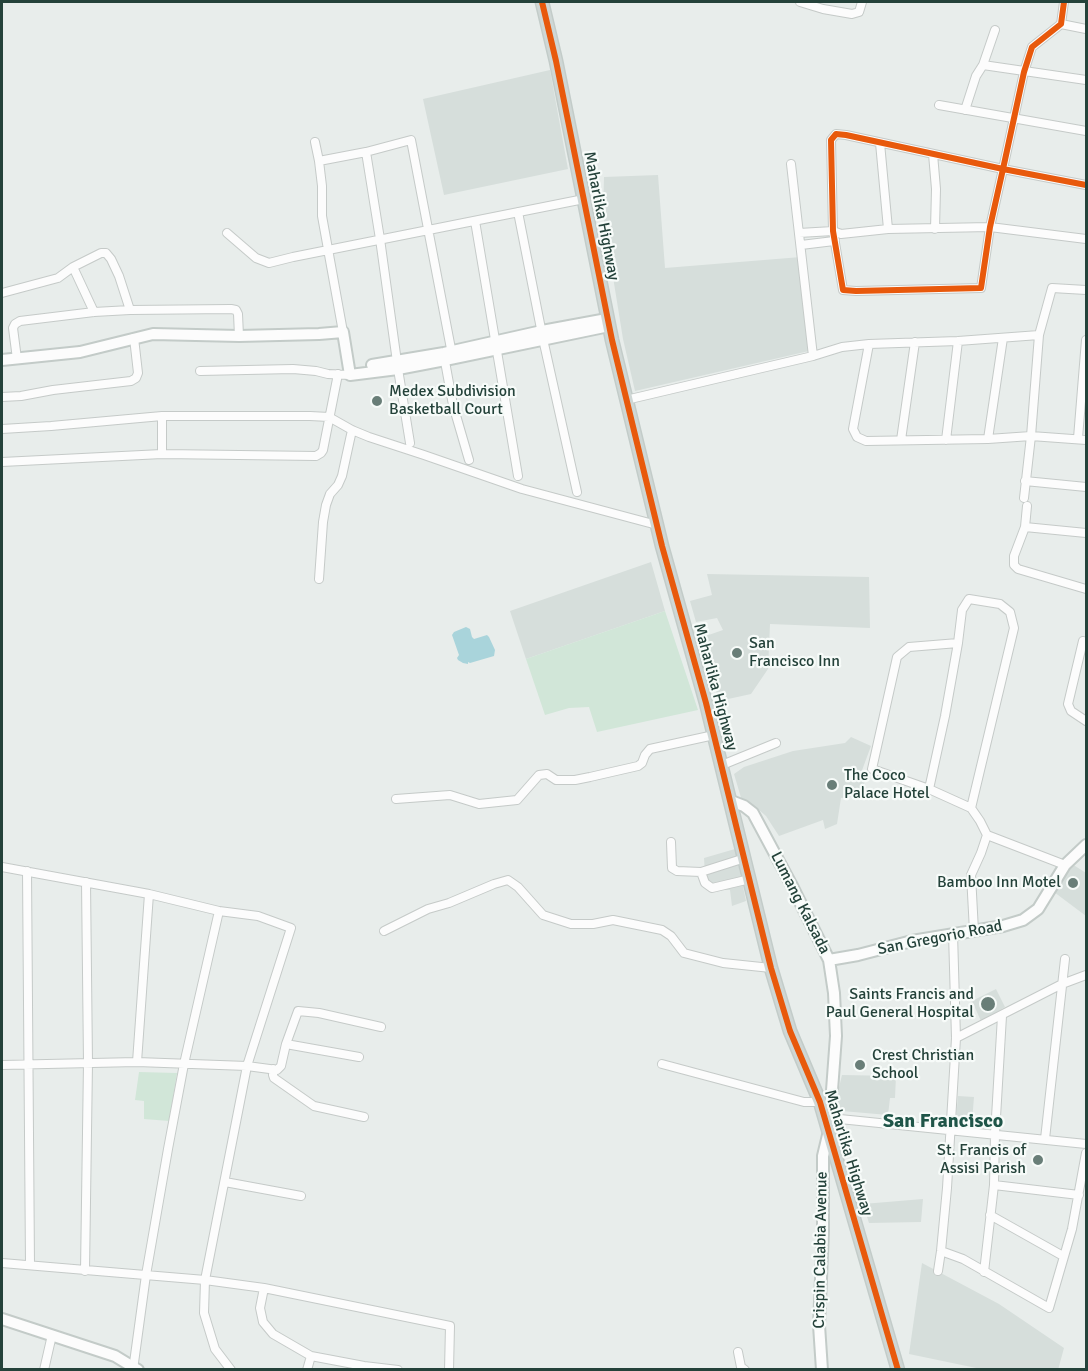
<!DOCTYPE html>
<style>
body{margin:0}
#map{position:relative;width:1088px;height:1371px;overflow:hidden;background:#e8edeb;font-family:Signika,sans-serif}
canvas{display:block}
.frame{position:absolute;inset:0;border:3px solid #24423a;pointer-events:none}
</style>
<div id="map">
<canvas width="1088" height="1371"></canvas>
<div class="frame"></div>
</div>
<script>
const ctx = document.querySelector('canvas').getContext('2d');
ctx.lineJoin = 'round';
function paint(path, color) {
  ctx.fillStyle = color;
  ctx.fill(path, 'evenodd');
}
function poly(rows) {
  const path = new Path2D();
  for (const r of rows) {
    path.moveTo(r[0], r[1]);
    for (let i = 2; i < r.length; i += 2) path.lineTo(r[i], r[i + 1]);
  }
  return path;
}
function trace(path, color, width, dash) {
  ctx.strokeStyle = color;
  ctx.lineWidth = width;
  ctx.lineCap = dash ? 'butt' : 'round';
  ctx.setLineDash(dash || []);
  ctx.stroke(path);
}
function drawText(font, color, halo, rows, align = 'center') {
  ctx.font = font + ' Signika,sans-serif';
  ctx.lineWidth = 4.5;
  ctx.setLineDash([]);
  ctx.textBaseline = 'middle';
  ctx.strokeStyle = halo;
  ctx.fillStyle = color;
  for (const [text, x, y, turn = 0] of rows) {
    ctx.save();
    ctx.translate(x, y);
    ctx.rotate((+turn || 0) * Math.PI / 180);
    ctx.textAlign = isNaN(turn) ? turn : align;
    if (halo) ctx.strokeText(text, 0, 0);
    ctx.fillText(text, 0, 0);
    ctx.restore();
  }
}
paint(poly([
 [550,70,568,169,444,195,423,99],
 [658,175,665,268,801,257,809,351,635,391,623,339,603,215,604,177],
 [651,562,665,611,526,659,510,611],
 [707,574,869,577,870,628,770,624,768,669,751,694,719,701,700,638,723,630,717,618,696,622,690,601,712,595],
 [851,737,871,746,861,773,868,773,860,795,841,798,837,824,825,829,823,820,779,836,766,816,751,803,742,801,734,774,744,767,793,751,845,743],
 [735,849,746,901,732,906,730,890,706,890,704,858],
 [1072,864,1086,873,1086,916,1054,892],
 [996,989,1005,1007,981,1021,972,1001],
 [842,1075,896,1076,895,1098,890,1098,888,1115,842,1111,836,1100],
 [958,1096,974,1097,972,1122,956,1120],
 [923,1199,921,1222,869,1223,863,1204],
 [922,1263,999,1304,1064,1348,1058,1370,981,1369,909,1354]
]), '#d6dedb');
paint(poly([
 [665,611,698,710,597,732,589,707,569,708,545,715,526,659],
 [139,1072,177,1073,169,1121,144,1119,144,1101,135,1100]
]), '#d1e6d8');
paint(poly([
 [466,627,470,629,472,637,474,639,487,635,489,637,495,650,494,656,470,663,468,662,468,664,463,663,458,660,457,658,459,655,452,635,454,632]
]), '#a9d4db');
const street = poly([
 [800,2,823,9,852,14,859,12,862,2],
 [1064,2,1061,24,1032,47,1024,72,1003,169,990,227,981,288,856,291,843,290,833,231,831,140,836,134,846,135,1003,169,1086,185],
 [1061,24,1086,29],
 [983,65,995,30],
 [939,105,1086,131],
 [965,110,976,76,983,65,1086,80],
 [315,142,319,161,322,186,322,216,343,332],
 [880,143,888,229],
 [366,152,380,239,398,369,410,443],
 [933,154,936,189,935,229],
 [319,161,366,152,411,140,452,354],
 [518,212,543,339,577,492],
 [475,221,518,476],
 [227,233,256,258,269,263,293,257,584,199],
 [799,233,833,231,841,234,888,229,990,227,1086,239],
 [801,245,834,241,835,240],
 [73,267,94,312],
 [2,293,58,278,73,267,101,253,106,253,111,259,119,276,130,310],
 [869,344,853,429,857,437,866,441,988,439,1031,436,1086,440],
 [444,356,453,405,469,460],
 [813,356,842,347,869,344,958,341,1039,335],
 [17,359,13,328,15,324,20,321,94,312,130,310,231,309,236,310,238,314,239,336],
 [200,371,293,369,316,371,328,374,350,375],
 [2,397,21,396,53,390,131,381,136,378,138,373,134,338],
 [626,400,813,356,791,164],
 [2,429,51,426,162,416,310,416,329,417,352,430,369,437,424,455,522,489,657,525],
 [1078,438,1086,340],
 [988,439,1003,338],
 [901,440,915,342],
 [946,440,958,341],
 [162,454,162,416],
 [2,462,162,454,316,456,321,453,323,450,338,374],
 [1025,481,1086,487],
 [1024,498,1031,436,1039,335,1052,288,1086,290],
 [1027,506,1025,527,1014,556,1014,565,1018,569,1086,589],
 [1025,527,1086,533],
 [319,579,323,522,326,505,330,494,338,485,342,476,352,430],
 [1083,641,1068,704,1071,711,1086,721],
 [958,643,909,647,897,657,872,769,929,789,971,808,980,821,987,835,981,853,971,875,974,931],
 [722,765,776,743],
 [929,789,945,716,958,643,962,610,969,599,1000,604,1010,612,1014,628,971,808],
 [396,799,450,795,479,804,517,800,539,775,547,774,556,780,575,780,590,777,638,766,642,763,645,755,650,749,714,735],
 [987,835,1065,865],
 [671,842,672,868,677,871,701,872,705,883,712,888,750,879],
 [2,867,149,894,219,911,258,916,291,928,247,1066,205,1280,204,1313,215,1349,231,1370],
 [27,871,30,1265],
 [701,872,745,858],
 [384,931,428,909,449,903,494,884,508,880,518,887,543,915,571,924,593,924,613,920,662,930,671,936,684,953,723,963,771,968],
 [956,1038,1062,984,1086,975],
 [286,1044,359,1057],
 [137,1062,149,894],
 [662,1064,804,1102,820,1102],
 [2,1065,137,1062,247,1066,277,1070,281,1066,286,1044,298,1011,319,1013,381,1027],
 [273,1069,273,1075,274,1078,314,1106,364,1117],
 [830,1118,1086,1144],
 [1045,1139,1065,959],
 [225,1182,301,1196],
 [994,1185,1079,1195],
 [990,1215,1063,1256],
 [941,1251,963,1259,1049,1308,1072,1229,1086,1153],
 [2,1263,205,1280,264,1288,450,1326,449,1370],
 [85,1271,88,1063,86,882],
 [938,1271,941,1251,947,1188,956,1038,953,933],
 [984,1272,994,1185,995,1134,1002,1016],
 [264,1288,260,1308,263,1322,273,1334,311,1356,364,1366,398,1370],
 [738,1352,741,1367,745,1370],
 [44,1370,52,1335],
 [133,1370,146,1275,168,1149,184,1064,219,911],
 [307,1370,311,1356]
]);
const secondary = poly([
 [2,360,80,352,153,334,239,336,319,334,343,332,350,375,398,369,445,360,609,326],
 [372,365,444,353,542,331,607,319],
 [731,801,744,806,753,813,791,884,829,960,834,993,836,1036,829,1131,823,1156,823,1231,819,1325,822,1370],
 [829,960,858,955,912,941,1003,926,1023,920,1038,909,1065,865,1086,845],
 [2,1319,115,1356,138,1370]
]);
const primary = poly([
 [542,2,556,61,612,340,662,546,706,703,771,968,790,1031,820,1102,898,1370]
]);
trace(street, '#c5cac8', 10);
trace(secondary, '#c3cbc8', 14);
trace(primary, '#c3ccc9', 15);
trace(street, '#fcfcfc', 8);
trace(secondary, '#fcfcfc', 10);
trace(primary, '#cfd7d5', 12);
trace(poly([
 [542,2,556,61,612,340,662,546,706,703,771,968,790,1031,820,1102,898,1370],
 [1064,2,1061,24,1032,47,1024,72,1003,169,990,227,981,288,856,291,843,290,833,231,831,140,836,134,846,135,1003,169,1086,185]
]), '#e8590c', 6);
for (const [x, y, r, color] of [
 [377,401,6,"#697e78"],
 [737,653,6,"#697e78"],
 [832,785,6,"#697e78"],
 [1073,883,6,"#697e78"],
 [988,1004,8,"#697e78"],
 [860,1065,6,"#697e78"],
 [1038,1160,6,"#697e78"]
]) {
  const dot = new Path2D();
  dot.arc(x, y, r, 0, 2 * Math.PI);
  ctx.fillStyle = color;
  ctx.fill(dot);
  trace(dot, '#f7fbf9', 2);
}
drawText('16px', '#24423a', '#f7fbf9', [
 ["Maharlika Highway",601,216,79],
 ["Maharlika Highway",715,687,75],
 ["Lumang Kalsada",800,903,63],
 ["San Gregorio Road",940,938,-11],
 ["Maharlika Highway",848,1153,73],
 ["Crispin Calabia Avenue",821,1250,-89]
]);
drawText('16px', '#24423a', '#f7fbf9', [
 ["Medex Subdivision",389,392],
 ["Basketball Court",389,410],
 ["San",749,644],
 ["Francisco Inn",749,662],
 ["The Coco",844,776],
 ["Palace Hotel",844,794],
 ["Bamboo Inn Motel",1061,883,"right"],
 ["Saints Francis and",974,995,"right"],
 ["Paul General Hospital",974,1013,"right"],
 ["Crest Christian",872,1056],
 ["School",872,1074],
 ["St. Francis of",1026,1151,"right"],
 ["Assisi Parish",1026,1169,"right"]
], 'left');
drawText('bold 20px', '#1f5548', '#f7fbf9', [
 ["San Francisco",943,1122]
]);
</script>
